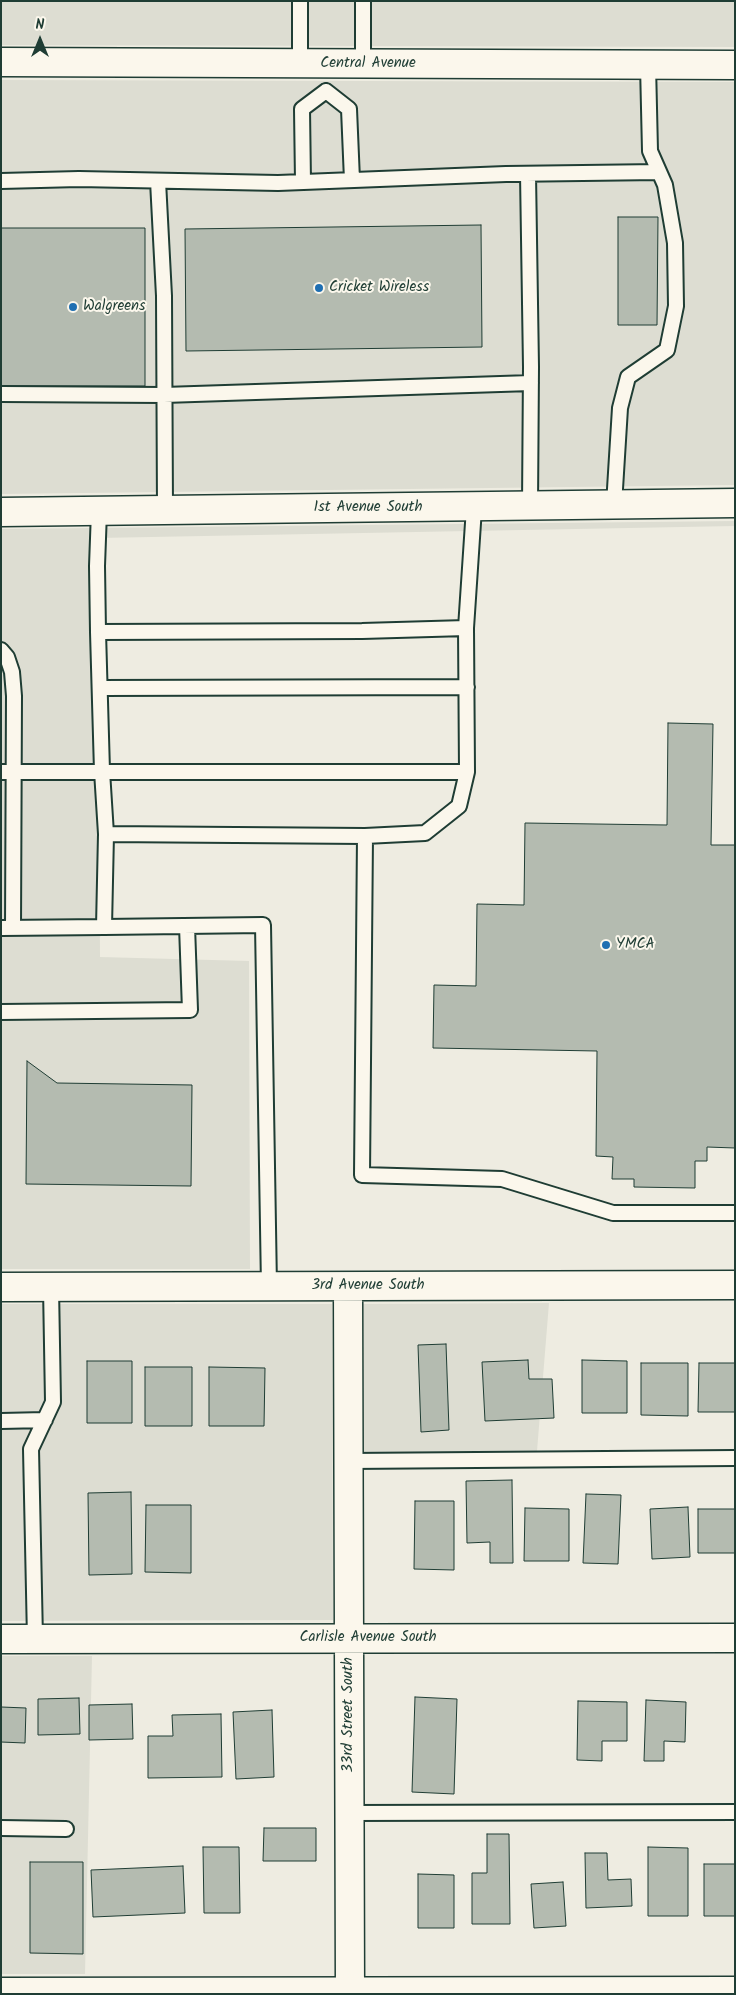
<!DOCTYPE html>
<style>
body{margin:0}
#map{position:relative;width:736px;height:1995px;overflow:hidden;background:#eeece1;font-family:Kalam,sans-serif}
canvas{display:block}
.frame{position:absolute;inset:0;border:2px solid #1f3d34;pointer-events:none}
.north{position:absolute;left:15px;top:15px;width:50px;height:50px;-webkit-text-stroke:4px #fbf7ec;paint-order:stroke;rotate:0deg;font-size:14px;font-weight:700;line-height:20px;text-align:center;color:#1f3d34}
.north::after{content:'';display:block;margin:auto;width:18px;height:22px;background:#1f3d34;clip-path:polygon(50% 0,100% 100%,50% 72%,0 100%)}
</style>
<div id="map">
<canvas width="736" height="1995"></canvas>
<div class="frame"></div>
<div class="north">N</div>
</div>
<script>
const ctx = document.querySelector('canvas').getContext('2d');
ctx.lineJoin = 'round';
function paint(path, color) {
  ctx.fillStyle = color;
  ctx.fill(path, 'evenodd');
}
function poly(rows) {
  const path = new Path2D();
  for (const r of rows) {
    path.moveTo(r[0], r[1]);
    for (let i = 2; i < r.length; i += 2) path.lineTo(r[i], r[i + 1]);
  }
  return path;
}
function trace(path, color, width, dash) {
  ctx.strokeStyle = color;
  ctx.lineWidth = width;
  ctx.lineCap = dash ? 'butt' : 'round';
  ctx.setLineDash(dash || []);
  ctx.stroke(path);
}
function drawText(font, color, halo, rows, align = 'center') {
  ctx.font = font + ' Kalam,sans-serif';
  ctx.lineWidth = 4;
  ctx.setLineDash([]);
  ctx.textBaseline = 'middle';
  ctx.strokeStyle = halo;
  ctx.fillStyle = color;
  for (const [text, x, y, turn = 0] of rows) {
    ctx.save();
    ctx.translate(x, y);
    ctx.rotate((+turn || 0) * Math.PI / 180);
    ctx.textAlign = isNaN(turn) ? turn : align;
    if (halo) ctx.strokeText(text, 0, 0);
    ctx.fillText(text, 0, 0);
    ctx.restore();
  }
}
paint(poly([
 [1,1,735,1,735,47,1,45],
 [1,80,735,82,735,485,1,494],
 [735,521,735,526,98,538,100,957,249,961,250,1269,1,1269,1,529],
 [549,1303,537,1451,364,1462,363,1304],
 [1,1304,332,1304,333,1620,1,1621],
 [1,1656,92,1656,85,1974,1,1974]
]), '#ddddd2');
const building = poly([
 [618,217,658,217,657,325,618,325,618,217],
 [481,225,482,347,186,351,185,229,481,225],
 [1,228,145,228,145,386,1,386,1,228],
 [668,723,713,724,711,845,735,845,735,1148,707,1147,707,1161,695,1161,695,1188,634,1187,634,1179,612,1179,613,1157,596,1156,597,1051,433,1048,434,985,476,986,477,904,524,905,525,823,667,825,668,723],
 [27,1061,57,1083,192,1085,191,1186,26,1184,27,1061],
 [446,1344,449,1430,421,1432,418,1345,446,1344],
 [528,1360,529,1379,552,1379,554,1418,485,1421,482,1362,528,1360],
 [582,1360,627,1361,627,1413,582,1413,582,1360],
 [87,1361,132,1361,132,1423,87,1423,87,1361],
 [641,1363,688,1363,688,1416,641,1415,641,1363],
 [699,1363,735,1363,735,1412,698,1412,699,1363],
 [145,1367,192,1367,192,1426,145,1426,145,1367],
 [209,1367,265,1368,264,1426,209,1426,209,1367],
 [512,1480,513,1563,490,1563,490,1542,467,1543,466,1481,512,1480],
 [131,1492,132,1574,89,1575,88,1493,131,1492],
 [586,1494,621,1495,618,1564,583,1563,586,1494],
 [415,1501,454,1501,454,1570,414,1569,415,1501],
 [146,1505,191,1505,191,1573,145,1572,146,1505],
 [688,1507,690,1557,652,1559,650,1509,688,1507],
 [525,1508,569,1509,569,1561,524,1561,525,1508],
 [698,1509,735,1509,735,1553,698,1553,698,1509],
 [415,1697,457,1699,454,1794,412,1792,415,1697],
 [79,1698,80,1734,38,1735,38,1699,79,1698],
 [646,1700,686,1702,685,1742,664,1741,664,1761,644,1761,646,1700],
 [578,1701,627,1702,627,1741,602,1741,602,1761,577,1760,578,1701],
 [132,1704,133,1739,89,1740,89,1705,132,1704],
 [1,1707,26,1708,25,1743,1,1742,1,1707],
 [272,1710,274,1777,236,1779,233,1712,272,1710],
 [221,1714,222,1777,148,1778,148,1736,173,1736,172,1715,221,1714],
 [264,1828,316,1828,316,1861,263,1861,264,1828],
 [487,1834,509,1834,510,1924,472,1924,472,1873,487,1873,487,1834],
 [203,1847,239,1847,240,1913,204,1913,203,1847],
 [648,1847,688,1848,688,1916,648,1916,648,1847],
 [585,1853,607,1853,608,1880,631,1879,632,1906,586,1908,585,1853],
 [30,1862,83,1862,83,1954,30,1953,30,1862],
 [704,1864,735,1864,735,1916,704,1916,704,1864],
 [183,1866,185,1913,93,1917,91,1870,183,1866],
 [418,1874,454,1875,454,1928,418,1928,418,1874],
 [563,1882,566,1926,534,1928,531,1884,563,1882]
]);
paint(building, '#b4bbb0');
trace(building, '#1f3d34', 1);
const lane = poly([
 [300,63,300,1],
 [363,64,363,1],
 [326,91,349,109,352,180],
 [528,174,531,367,530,506],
 [1,181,79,179,278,183,506,174,659,172],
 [158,181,164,296,165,510],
 [303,182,302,109,326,91],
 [1,394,164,395,531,383],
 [614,505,620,408,628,377,667,350,676,306,675,243,665,185,650,151,648,65],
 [98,632,362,631,466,628],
 [1,650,7,657,12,672,14,696,13,928],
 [101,688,467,687],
 [1,772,467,772],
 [106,834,365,836,425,833,459,806,467,772,466,628,474,508],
 [365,836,362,1175,502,1179,613,1213,735,1213],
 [104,927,263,925,269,1287],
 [1,928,104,927,106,834,102,771,98,632,97,566,99,511],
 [1,1012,190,1010,187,926],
 [1,1421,45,1420],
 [348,1461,735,1458],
 [35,1639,31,1449,53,1402,51,1287],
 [349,1813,735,1812],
 [1,1828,66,1829]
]);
const street = poly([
 [1,1287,735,1285],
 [348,1287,350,1994],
 [1,1639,735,1638],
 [1,1992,735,1991]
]);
const secondary = poly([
 [1,62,735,65]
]);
const primary = poly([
 [1,512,735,503]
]);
trace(lane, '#1f3d34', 18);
trace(street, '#1f3d34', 31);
trace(secondary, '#1f3d34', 31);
trace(primary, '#1f3d34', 31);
trace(lane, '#fbf7ec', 14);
trace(street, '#fbf7ec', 28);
trace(secondary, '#fbf7ec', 28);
trace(primary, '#fbf7ec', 28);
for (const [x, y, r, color] of [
 [319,288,5,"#1f6fb2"],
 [73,307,5,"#1f6fb2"],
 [606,945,5,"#1f6fb2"]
]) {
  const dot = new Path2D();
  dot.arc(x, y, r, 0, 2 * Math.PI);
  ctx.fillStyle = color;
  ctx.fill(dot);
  trace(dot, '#fbf7ec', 2);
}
drawText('15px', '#1f3d34', '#fbf7ec', [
 ["Central Avenue",368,64],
 ["1st Avenue South",368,508],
 ["3rd Avenue South",368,1286],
 ["Carlisle Avenue South",368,1638],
 ["33rd Street South",349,1715,-90]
]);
drawText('15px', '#1f3d34', '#fbf7ec', [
 ["Cricket Wireless",329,288],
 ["Walgreens",83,307],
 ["YMCA",616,945]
], 'left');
</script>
